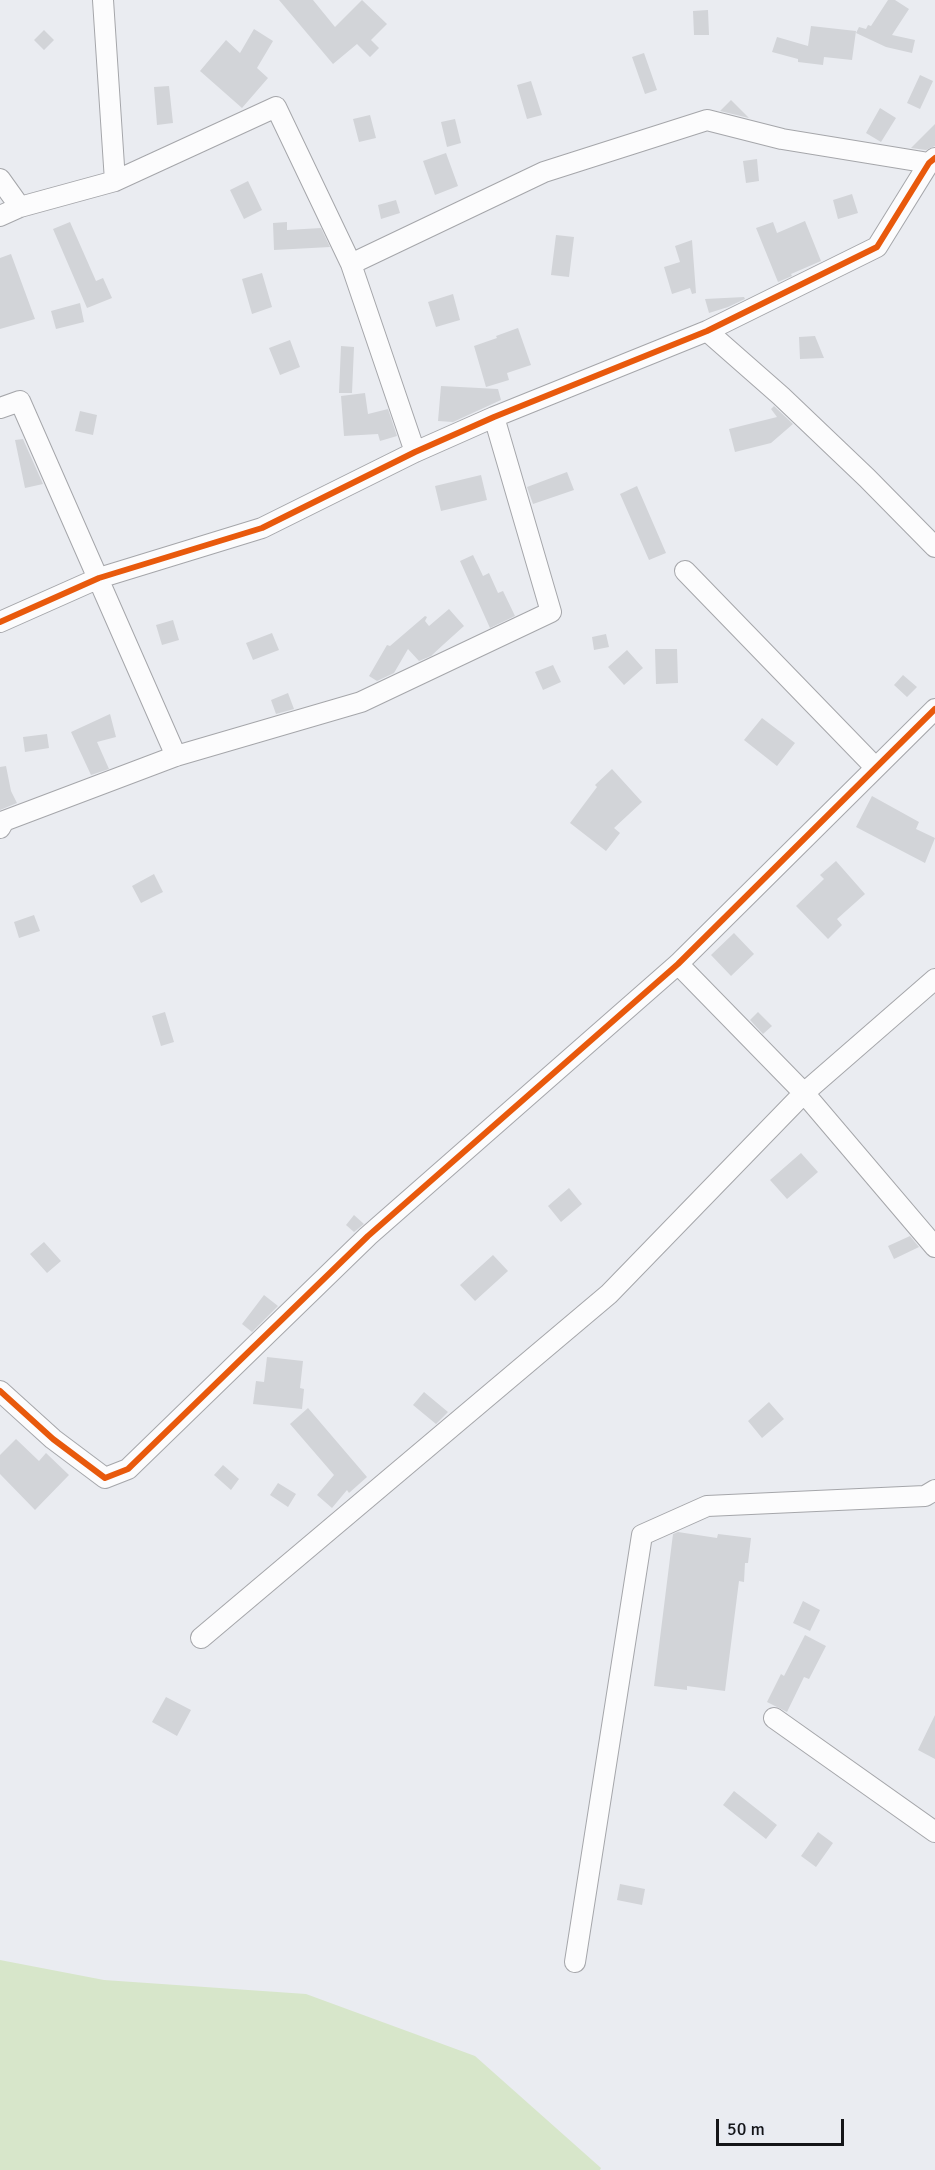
<!DOCTYPE html>
<style>
body{margin:0}
#map{position:relative;width:935px;height:2170px;overflow:hidden;background:#eaecf1;font-family:Signika,sans-serif}
canvas{display:block}
.scale{position:absolute;left:716px;top:2119px;width:128px;height:27px;box-sizing:border-box;border:3px solid #141518;border-top:0;padding-left:8px;font-size:18px;line-height:21px;white-space:nowrap;color:#141518;-webkit-text-stroke:4px #e7ebf4;paint-order:stroke}
</style>
<div id="map">
<canvas width="935" height="2170"></canvas>
<div class="scale">50 m</div>
</div>
<script>
const ctx = document.querySelector('canvas').getContext('2d');
ctx.lineJoin = 'round';
function paint(path, color) {
  ctx.fillStyle = color;
  ctx.fill(path, 'evenodd');
}
function poly(rows) {
  const path = new Path2D();
  for (const r of rows) {
    path.moveTo(r[0], r[1]);
    for (let i = 2; i < r.length; i += 2) path.lineTo(r[i], r[i + 1]);
  }
  return path;
}
function trace(path, color, width, dash) {
  ctx.strokeStyle = color;
  ctx.lineWidth = width;
  ctx.lineCap = dash ? 'butt' : 'round';
  ctx.setLineDash(dash || []);
  ctx.stroke(path);
}
paint(poly([
 [0,1960,104,1980,306,1994,475,2056,601,2168,600,2170,0,2170]
]), '#d7e6ca');
paint(poly([
 [279,0,313,0,335,27,362,0,387,24,371,40,379,48,370,57,357,44,333,64],
 [888,0,895,0,909,9,892,35,915,40,912,53,886,47,856,33,859,27,866,29,868,25,871,26],
 [708,10,709,35,694,35,693,11],
 [811,26,856,31,852,60,824,57,823,65,798,62,798,59,772,52,777,37,808,46],
 [254,29,273,41,257,68,268,78,242,108,200,71,226,40,240,53],
 [44,30,54,40,44,50,34,40],
 [644,53,657,90,645,94,632,57],
 [920,75,933,81,920,109,907,103],
 [531,81,542,115,527,119,517,85],
 [169,86,173,123,157,125,154,87],
 [731,100,749,118,720,111],
 [880,108,896,118,881,142,866,133],
 [370,115,376,138,359,142,353,119],
 [455,119,461,143,447,147,441,122],
 [935,124,935,146,926,150,911,148],
 [446,153,458,186,435,195,423,161],
 [757,159,759,181,746,183,743,161],
 [248,181,262,210,244,219,230,190],
 [852,194,858,213,838,219,833,200],
 [396,200,400,213,381,219,378,205],
 [805,221,821,261,791,274,792,276,778,282,756,228,773,222,777,233],
 [70,222,96,281,103,278,112,298,87,308,53,229],
 [287,222,287,230,321,228,330,247,274,250,273,223],
 [556,235,574,237,569,277,551,275],
 [692,240,696,293,692,294,690,288,672,294,664,267,680,262,675,246],
 [11,254,35,319,0,329,0,258],
 [262,273,272,307,252,314,242,279],
 [453,294,460,320,436,327,428,302],
 [744,297,745,299,728,307,709,313,705,299],
 [80,303,84,322,56,329,51,311],
 [518,328,531,365,507,373,509,380,486,387,474,346,497,338,496,336],
 [815,336,824,358,800,359,799,337],
 [290,340,300,367,280,375,269,348],
 [341,346,354,347,352,393,339,393],
 [441,386,498,389,501,400,453,422,438,421],
 [365,393,368,414,388,409,397,436,380,441,378,434,344,436,341,396],
 [774,406,793,424,771,443,735,452,729,429,777,417,771,409],
 [80,411,97,415,93,435,75,431],
 [23,439,43,484,25,488,15,440],
 [567,472,574,490,533,504,527,487],
 [481,475,487,500,441,511,435,486],
 [637,486,666,553,649,560,620,494],
 [473,555,483,576,489,573,498,593,503,591,515,616,490,628,460,561],
 [449,609,464,626,444,644,431,656,419,661,408,649,394,673,377,681,369,676,387,645,390,646,425,616,427,617,425,621,429,626],
 [173,620,179,640,162,645,156,625],
 [272,633,279,650,253,660,246,643],
 [606,634,609,647,594,650,592,637],
 [655,649,677,649,678,683,656,684],
 [627,650,643,668,624,685,608,667],
 [553,665,561,682,543,690,535,672],
 [903,675,917,687,907,697,894,685],
 [288,693,294,709,276,714,271,700],
 [110,714,116,737,97,742,109,769,91,775,71,732],
 [762,718,795,743,777,766,744,740],
 [47,734,49,748,25,752,23,737],
 [6,766,11,791,17,803,0,810,0,767],
 [612,769,642,802,614,828,620,833,606,851,570,823,597,787,595,785],
 [872,796,919,822,916,829,935,838,925,863,856,827],
 [836,861,865,894,837,919,842,925,828,939,796,906,824,879,820,875],
 [154,874,163,892,141,903,132,886],
 [34,915,40,931,19,938,14,922],
 [734,933,754,954,731,976,711,955],
 [165,1012,174,1042,161,1046,152,1016],
 [758,1012,772,1026,763,1034,750,1020],
 [801,1153,818,1172,787,1199,770,1180],
 [569,1188,582,1204,561,1222,548,1206],
 [354,1215,364,1224,354,1232,346,1225],
 [910,1236,919,1247,894,1259,888,1246],
 [44,1242,61,1261,47,1273,30,1254],
 [493,1255,508,1271,475,1301,460,1285],
 [264,1295,278,1306,252,1332,242,1324],
 [267,1357,303,1361,300,1388,304,1389,302,1409,253,1404,256,1381,264,1382],
 [424,1392,448,1412,436,1424,413,1405],
 [769,1402,784,1419,762,1438,748,1421],
 [308,1408,367,1477,349,1493,347,1490,332,1508,317,1495,334,1475,290,1424],
 [16,1439,39,1461,46,1453,69,1475,35,1510,0,1474,0,1455],
 [223,1465,239,1479,231,1490,214,1475],
 [278,1483,296,1494,288,1507,270,1495],
 [678,1532,717,1538,718,1534,751,1538,748,1563,745,1563,744,1582,739,1581,725,1691,687,1686,687,1690,654,1686,673,1534],
 [803,1601,820,1610,810,1631,793,1623],
 [805,1635,826,1646,809,1679,804,1677,787,1712,767,1702,781,1674,784,1676],
 [166,1697,191,1710,177,1736,152,1722],
 [935,1715,935,1759,918,1750],
 [734,1791,777,1825,766,1839,723,1805],
 [818,1832,833,1843,816,1867,801,1856],
 [620,1884,645,1889,642,1905,617,1900]
]), '#d2d4d8');
const minor = poly([
 [103,0,115,181],
 [0,179,20,207],
 [0,216,20,207,115,181,276,107,351,264,415,452],
 [351,264,544,172,707,120,782,139,929,163],
 [707,331,781,396,867,478,935,547],
 [0,408,20,401,176,756],
 [685,571,875,767],
 [0,622,99,578,262,528,415,452,494,417,707,331,877,247,929,163,935,158],
 [0,828,4,821,176,756,361,702,551,612,494,417],
 [678,964,804,1093,935,1247],
 [0,1391,53,1439,105,1478,128,1469,368,1236,678,964,935,709],
 [201,1638,609,1294,804,1093,935,979],
 [774,1718,935,1832],
 [575,1962,642,1535,707,1506,925,1496,935,1490]
]);
trace(minor, '#a5a6aa', 22);
trace(minor, '#fcfcfd', 20);
trace(poly([
 [0,622,99,578,262,528,415,452,494,417,707,331,877,247,929,163,935,158],
 [0,1391,53,1439,105,1478,128,1469,368,1236,678,964,935,709]
]), '#e8590c', 6);
</script>
